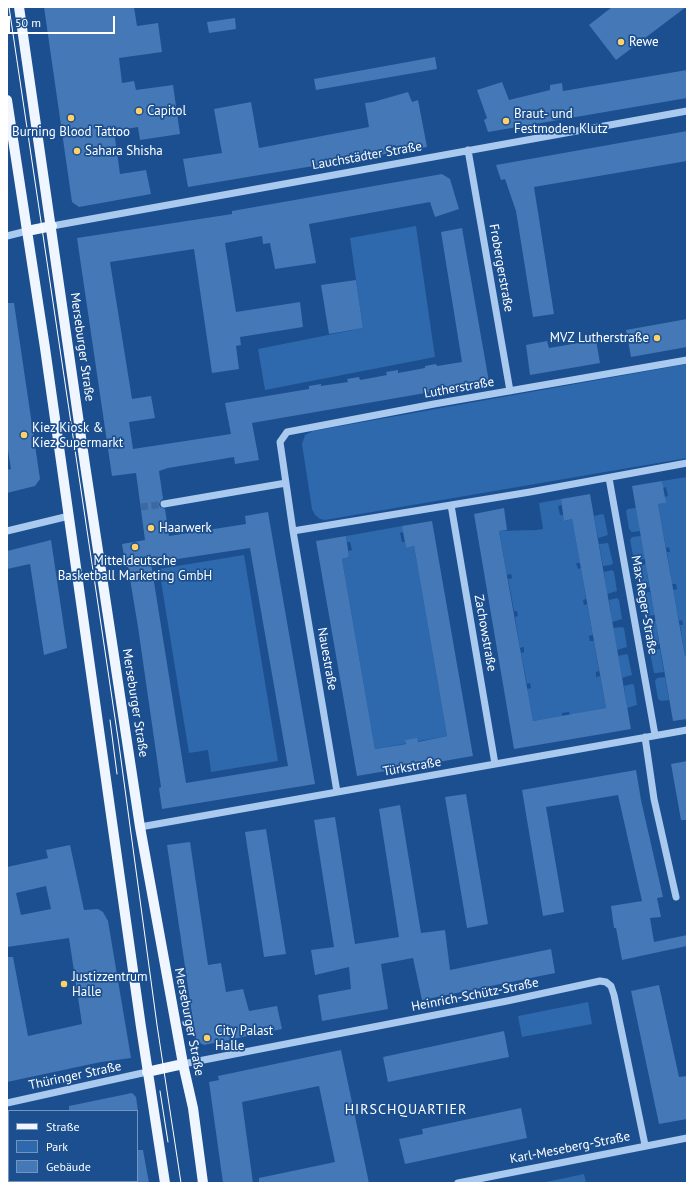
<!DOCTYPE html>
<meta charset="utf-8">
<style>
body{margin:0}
#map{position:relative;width:694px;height:1190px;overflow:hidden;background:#1b4f8f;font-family:"PT Sans",sans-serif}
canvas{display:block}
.frame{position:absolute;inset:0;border:8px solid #fff;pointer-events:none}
.legend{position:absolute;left:8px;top:1110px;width:130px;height:72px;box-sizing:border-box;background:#1b4f8f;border:1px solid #7695bc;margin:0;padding:5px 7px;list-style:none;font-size:12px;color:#fff}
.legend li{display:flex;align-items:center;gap:8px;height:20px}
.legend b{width:20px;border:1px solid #7695bc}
.scale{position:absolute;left:8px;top:16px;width:107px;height:18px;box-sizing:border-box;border:2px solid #fff;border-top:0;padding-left:5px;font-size:12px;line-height:14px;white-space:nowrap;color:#fff;-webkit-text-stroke:3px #1b4f8f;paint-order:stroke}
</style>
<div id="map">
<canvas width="694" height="1190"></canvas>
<div class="frame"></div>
<ul class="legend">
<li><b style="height:5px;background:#f0f6ff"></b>Straße</li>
<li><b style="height:11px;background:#2e69ad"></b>Park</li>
<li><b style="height:11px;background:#4478b7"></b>Gebäude</li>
</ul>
<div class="scale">50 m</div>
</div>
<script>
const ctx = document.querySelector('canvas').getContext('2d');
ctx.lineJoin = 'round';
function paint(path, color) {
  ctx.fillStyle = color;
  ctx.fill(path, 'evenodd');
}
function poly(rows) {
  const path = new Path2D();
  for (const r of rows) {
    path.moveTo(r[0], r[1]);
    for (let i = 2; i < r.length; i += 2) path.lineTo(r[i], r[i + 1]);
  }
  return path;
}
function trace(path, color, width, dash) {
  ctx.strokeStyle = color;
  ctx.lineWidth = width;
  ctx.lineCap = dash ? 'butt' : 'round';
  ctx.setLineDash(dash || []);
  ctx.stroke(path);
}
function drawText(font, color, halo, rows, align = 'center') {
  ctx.font = font + ' "PT Sans",sans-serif';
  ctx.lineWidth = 3.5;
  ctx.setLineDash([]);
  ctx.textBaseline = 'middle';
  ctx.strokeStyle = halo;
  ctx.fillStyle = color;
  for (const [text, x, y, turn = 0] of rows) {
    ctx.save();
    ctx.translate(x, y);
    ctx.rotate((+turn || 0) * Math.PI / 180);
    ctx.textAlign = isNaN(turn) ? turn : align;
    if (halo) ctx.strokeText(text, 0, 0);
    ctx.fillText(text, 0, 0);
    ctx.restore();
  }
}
paint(poly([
 [416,226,435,357,265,390,258,349,363,328,350,238],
 [687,364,687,458,325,520,320,519,315,515,312,509,302,444,305,435,313,431],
 [687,477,687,656,685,656,680,625,683,625,682,620,679,621,673,590,677,589,676,584,672,584,667,552,670,552,669,547,666,548,658,504,665,503,664,497,668,496,666,487,663,488,662,481],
 [561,499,562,505,558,506,560,515,563,515,565,521,572,519,580,563,576,563,578,569,581,568,586,599,583,600,584,605,587,604,593,635,589,636,590,641,594,641,599,671,596,672,596,677,600,676,606,708,570,715,569,712,562,713,562,716,533,721,527,689,531,688,530,683,527,684,521,653,524,652,524,647,520,648,515,617,518,616,517,611,514,611,508,579,512,578,511,574,507,575,499,531,536,530,543,529,539,503],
 [636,508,640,531,632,532,629,529,626,511,628,509],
 [603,514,604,515,608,535,598,538,594,516],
 [402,526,404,532,400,533,402,542,405,542,406,548,414,546,447,736,375,749,342,559,349,557,348,551,352,550,350,542,347,542,346,536],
 [641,536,645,559,636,560,634,560,630,540,632,537],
 [608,543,613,563,611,565,603,566,599,544],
 [244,555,278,761,211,772,208,750,189,753,159,569],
 [646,564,649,587,641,589,639,586,635,568,637,566],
 [612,570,614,572,617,591,607,594,604,572],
 [650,592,655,615,646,616,644,614,641,596,642,593],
 [617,598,619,600,622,619,612,622,609,600],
 [656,621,659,644,651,645,649,644,645,625,647,622],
 [622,627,624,628,627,647,617,650,613,628],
 [660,649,664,672,656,673,654,673,650,653,652,650],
 [627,654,628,656,632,675,622,678,618,656],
 [665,677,669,700,661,701,658,699,655,681,657,678],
 [632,684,634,685,637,705,627,708,624,686],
 [588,1002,592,1024,522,1037,518,1016],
 [584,1174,586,1183,541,1183]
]), '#2e69ad');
paint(poly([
 [44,7,134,7,137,26,158,23,162,52,119,58,122,83,134,81,136,90,173,85,180,134,140,140,138,127,114,131,120,174,146,170,151,194,79,207,72,202],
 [612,7,686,7,616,60,589,25],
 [235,18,236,29,209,33,207,22],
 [435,57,437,69,316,90,314,79],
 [687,70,687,98,488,132,484,120,487,118,477,90,502,82,509,100,550,90,550,85,562,83,563,91],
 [408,92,412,102,418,100,427,147,188,187,183,159,222,153,214,109,251,102,259,148,369,127,365,103,373,102],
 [687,131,687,161,534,187,554,314,533,317,516,211,505,179,501,180,496,165],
 [442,174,450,179,459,209,435,217,430,202,309,224,316,263,275,269,270,243,263,244,262,236,225,243,236,312,300,302,303,327,240,337,241,345,236,346,239,369,212,373,194,249,110,262,132,399,151,396,155,418,129,422,133,449,231,434,225,403,309,389,309,386,321,384,321,386,348,382,347,379,359,377,360,380,387,375,386,372,398,370,398,373,425,368,425,366,436,364,437,366,462,362,441,232,462,228,489,382,252,423,259,460,235,464,234,457,168,468,159,471,163,499,161,500,159,504,160,507,165,509,169,536,246,524,245,516,268,512,315,784,162,809,159,788,161,787,138,627,128,567,126,567,122,544,145,540,136,473,112,476,77,238,232,214,232,211],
 [250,548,288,766,186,783,151,563],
 [356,280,363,328,329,334,321,285],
 [7,303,14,303,40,479,35,486,7,493,7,470,11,469,7,444],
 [687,319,687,347,631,357,626,330],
 [596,340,600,363,530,375,526,345,547,341,549,348],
 [662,481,666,503,658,504,685,656,687,656,687,719,673,721,632,486],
 [590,494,631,729,514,749,474,514,504,508,507,530,499,531,533,721,606,708,572,519,564,521,561,499],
 [432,521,473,756,357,776,316,541,346,536,349,557,342,559,375,749,406,744,405,740,417,738,418,742,447,736,414,546,406,548,402,526],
 [51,540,67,648,44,655,30,564,7,569,7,551],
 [687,761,687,820,681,820,671,764],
 [636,770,641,800,663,897,657,898,661,917,650,918,654,942,687,935,687,946,622,960,616,928,614,928,611,906,642,901,618,795,546,807,564,912,543,916,522,790],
 [466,794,488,924,467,928,445,797],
 [400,805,421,933,445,930,450,970,551,949,555,973,422,1000,413,958,381,964,388,1009,322,1021,318,995,351,989,349,967,315,975,311,950,334,947,314,820,335,817,355,944,399,937,379,809],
 [266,829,286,954,264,957,245,832],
 [190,842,208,965,221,963,226,992,243,989,249,1011,277,1006,282,1029,204,1045,196,1041,167,845],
 [70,845,84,910,98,909,103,912,108,921,131,1058,101,1062,7,1082,7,957,13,957,28,1036,82,1024,69,938,7,947,7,867,48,858,46,850],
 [46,886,51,909,21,915,16,893],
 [659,985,679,1077,687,1076,687,1119,659,1124,631,991],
 [504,1031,509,1057,388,1082,383,1057],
 [341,1050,369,1183,259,1183,259,1178,335,1162,319,1086,242,1102,253,1183,223,1183,209,1082,219,1080,218,1076],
 [132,1093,136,1097,138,1111,69,1111,69,1106],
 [521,1108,527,1138,405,1164,399,1139,423,1134,422,1129],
 [137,1150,143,1150,149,1183,137,1183]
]), '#4478b7');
trace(poly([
 [141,507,164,504]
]), '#3d69a0', 7, [7, 3.5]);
trace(poly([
 [468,150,510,391],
 [52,226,687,111],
 [7,236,27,231],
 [609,478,655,735],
 [164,504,286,483],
 [451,505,495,764],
 [7,531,69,516],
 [293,531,530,492,687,463],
 [645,737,654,799,676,897],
 [337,792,293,531,280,442,287,432,434,404,687,360],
 [140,827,687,730],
 [183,1064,507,1001,600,981,606,982,611,986,614,995,645,1145],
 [7,1103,147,1072],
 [458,1183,687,1138]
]), '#a9c9ee', 7);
trace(poly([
 [19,7,85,465,140,827,183,1064,193,1108,203,1183],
 [7,100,45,348,141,1027,165,1183],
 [27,231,52,226],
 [147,1072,183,1064]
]), '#f0f6ff', 10);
trace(poly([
 [9,7,119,745,157,1025,181,1183],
 [110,720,117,774],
 [160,1091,168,1142]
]), '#fff', 1);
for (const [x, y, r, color] of [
 [621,42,4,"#ffd166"],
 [139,111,4,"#ffd166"],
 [71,118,4,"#ffd166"],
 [506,121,4,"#ffd166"],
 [77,151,4,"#ffd166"],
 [657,338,4,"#ffd166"],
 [24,435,4,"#ffd166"],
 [151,528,4,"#ffd166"],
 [135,547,4,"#ffd166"],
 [64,984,4,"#ffd166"],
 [207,1038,4,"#ffd166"]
]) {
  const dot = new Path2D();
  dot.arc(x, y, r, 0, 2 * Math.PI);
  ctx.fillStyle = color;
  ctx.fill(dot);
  trace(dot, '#1b4f8f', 1.5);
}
drawText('13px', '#fff', '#1b4f8f', [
 ["Rewe",629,42],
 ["Capitol",147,111],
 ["Braut- und",514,114],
 ["Festmoden Klutz",514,129],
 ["Burning Blood Tattoo",71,132,"center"],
 ["Sahara Shisha",85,151],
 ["MVZ Lutherstraße",649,338,"right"],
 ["Kiez Kiosk &",32,428],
 ["Kiez Supermarkt",32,443],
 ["Haarwerk",159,528],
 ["Mitteldeutsche",135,561,"center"],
 ["Basketball Marketing GmbH",135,576,"center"],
 ["Justizzentrum",72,977],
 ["Halle",72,992],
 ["City Palast",215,1031],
 ["Halle",215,1046]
], 'left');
drawText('13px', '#fff', '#1b4f8f', [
 ["Lauchstädter Straße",367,156,-10],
 ["Frobergerstraße",501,268,80],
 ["Merseburger Straße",82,347,82],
 ["Lutherstraße",459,388,-10],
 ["Max-Reger-Straße",644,605,80],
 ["Zachowstraße",485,633,80],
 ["Nauestraße",327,659,80],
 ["Merseburger Straße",135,703,81],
 ["Türkstraße",412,767,-10],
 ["Heinrich-Schütz-Straße",475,995,-11],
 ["Merseburger Straße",189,1022,79],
 ["Thüringer Straße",75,1076,-12],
 ["Karl-Meseberg-Straße",570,1148,-11]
]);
ctx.letterSpacing = '1px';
drawText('14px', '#fff', '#1b4f8f', [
 ["HIRSCHQUARTIER",406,1110]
]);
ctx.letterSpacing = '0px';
</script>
